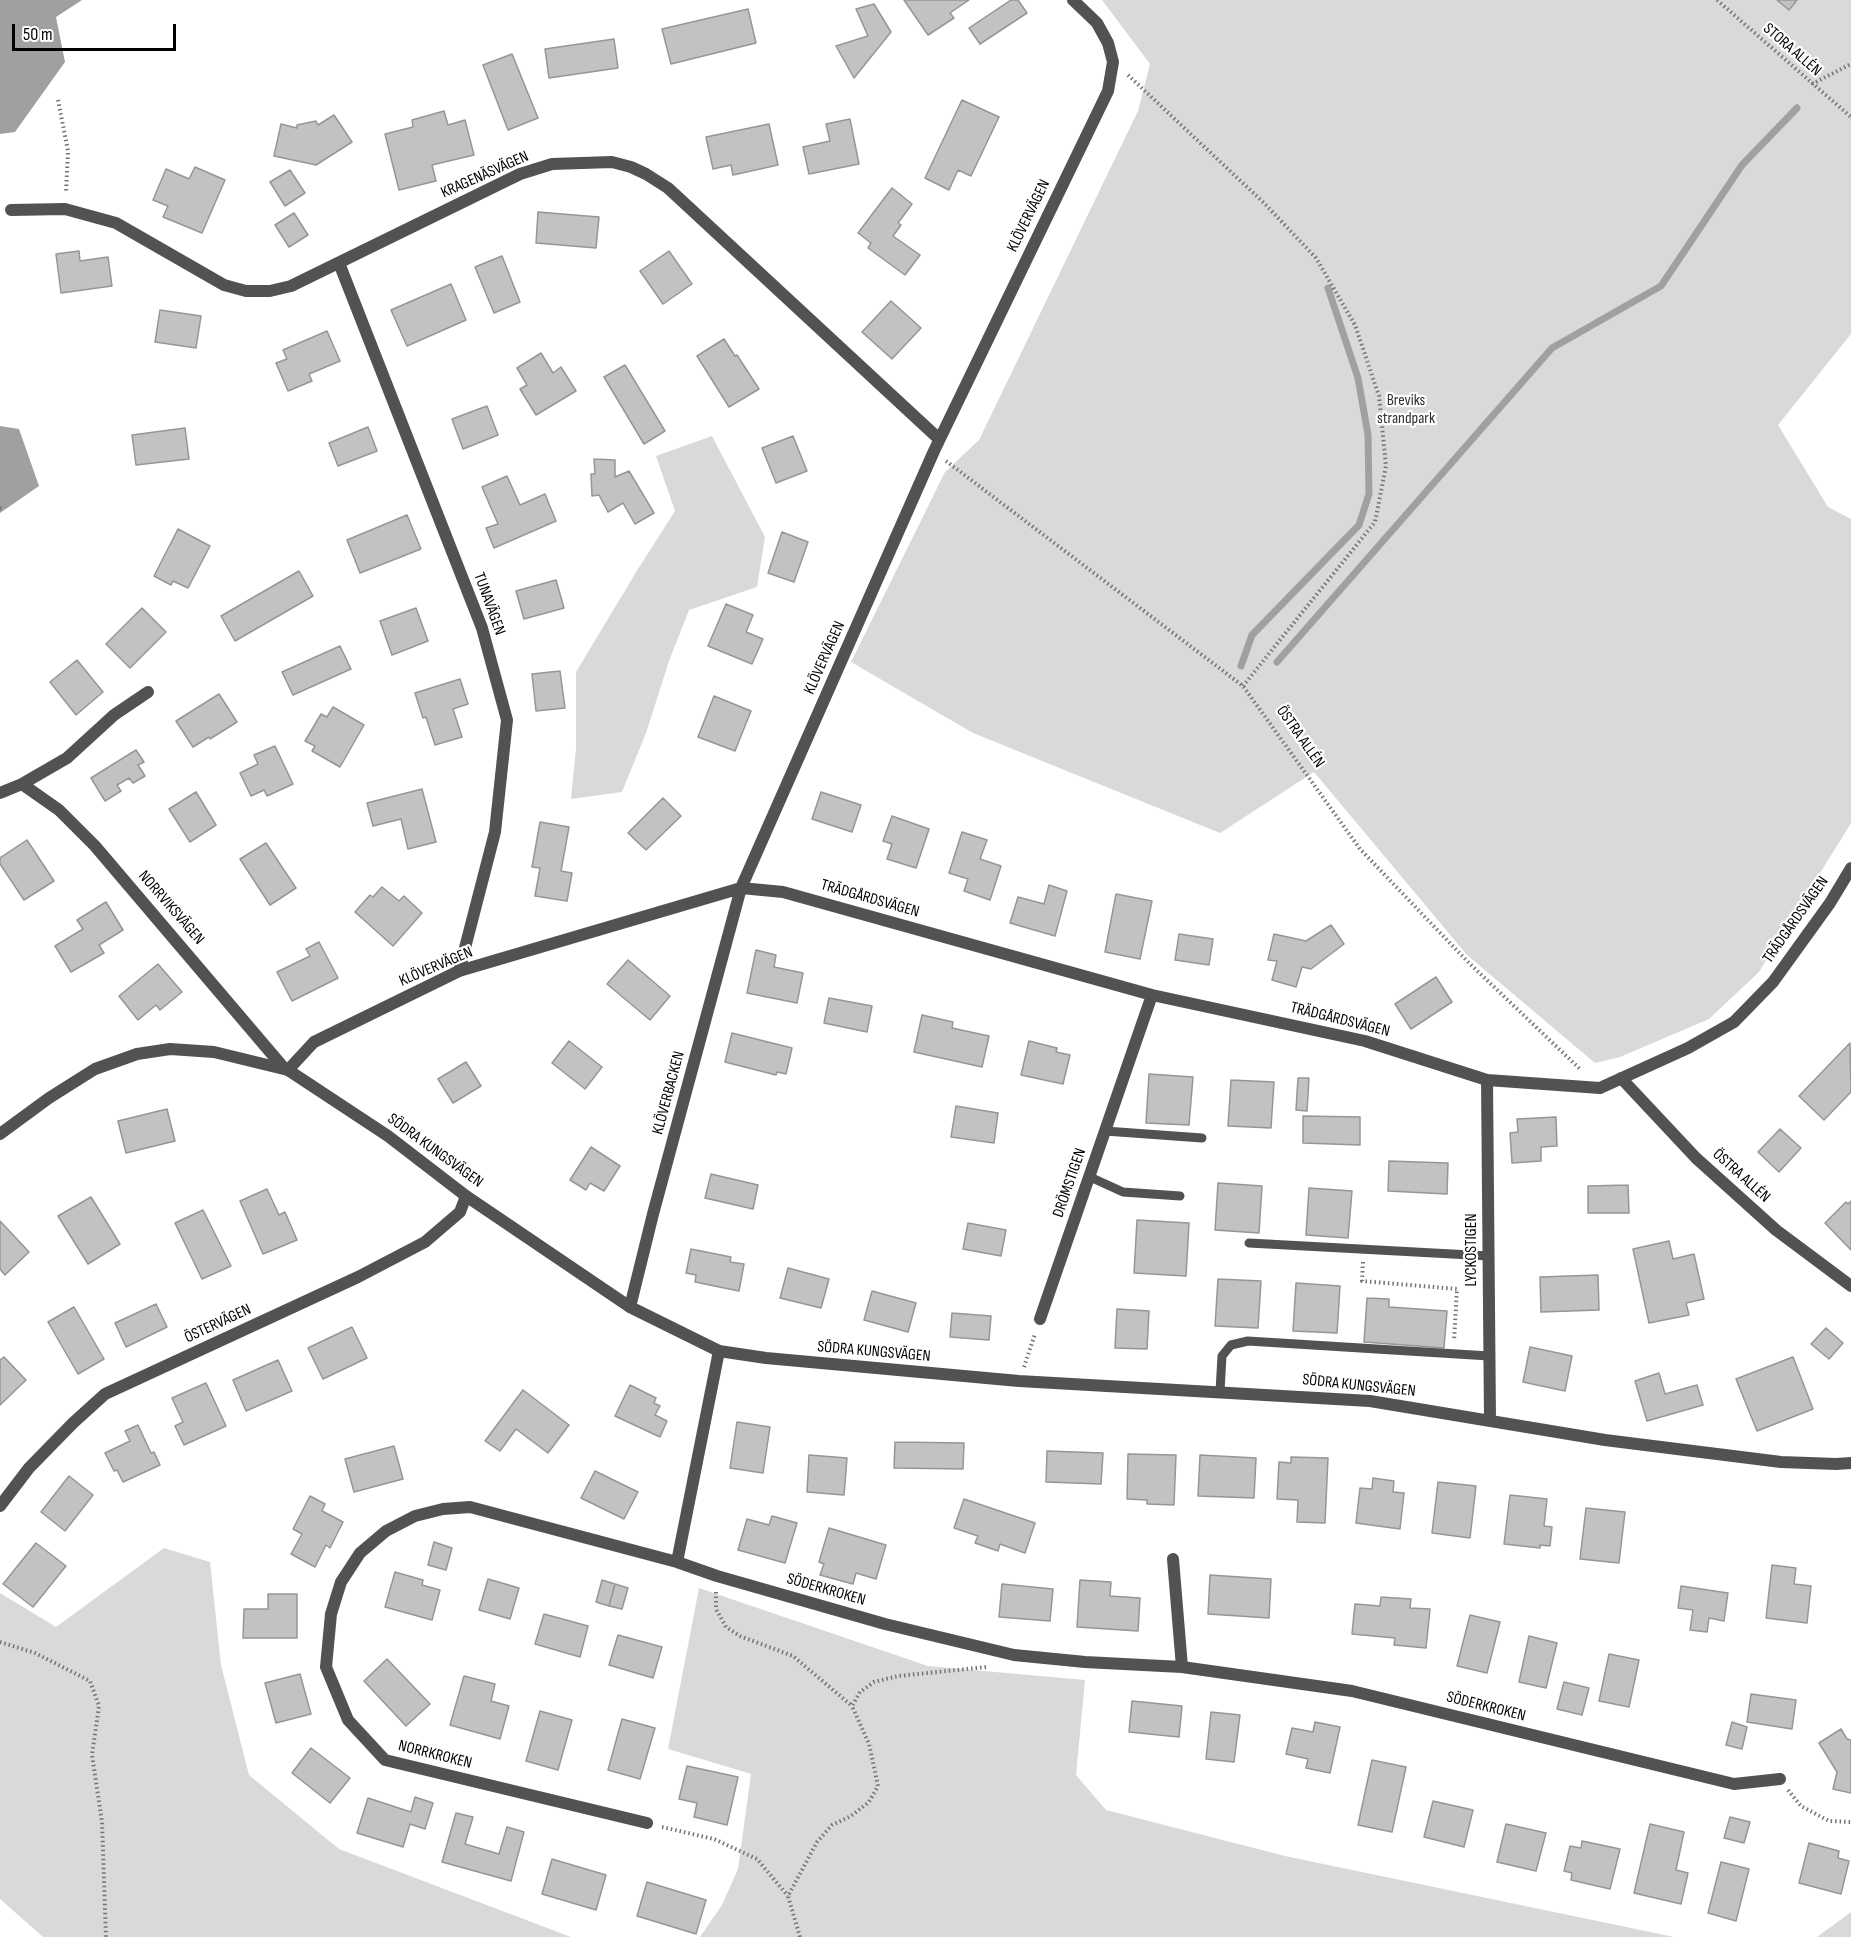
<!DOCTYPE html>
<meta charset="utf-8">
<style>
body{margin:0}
#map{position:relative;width:1851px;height:1937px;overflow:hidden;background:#fff;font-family:"Sofia Sans Condensed",sans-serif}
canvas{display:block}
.scale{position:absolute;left:12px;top:24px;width:164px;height:27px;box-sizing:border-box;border:3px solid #000;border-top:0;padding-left:8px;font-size:18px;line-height:21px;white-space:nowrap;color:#000;-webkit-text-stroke:4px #fff;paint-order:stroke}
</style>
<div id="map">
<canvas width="1851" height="1937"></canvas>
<div class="scale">50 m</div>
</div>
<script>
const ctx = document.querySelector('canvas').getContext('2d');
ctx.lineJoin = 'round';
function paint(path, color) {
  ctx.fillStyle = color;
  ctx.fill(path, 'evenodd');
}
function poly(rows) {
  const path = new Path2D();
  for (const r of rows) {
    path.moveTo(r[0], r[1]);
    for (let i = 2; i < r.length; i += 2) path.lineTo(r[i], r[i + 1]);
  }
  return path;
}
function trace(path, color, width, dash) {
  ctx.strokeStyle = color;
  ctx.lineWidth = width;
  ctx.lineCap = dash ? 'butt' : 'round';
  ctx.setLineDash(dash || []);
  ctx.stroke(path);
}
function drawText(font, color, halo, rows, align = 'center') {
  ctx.font = font + ' "Sofia Sans Condensed",sans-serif';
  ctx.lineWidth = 4.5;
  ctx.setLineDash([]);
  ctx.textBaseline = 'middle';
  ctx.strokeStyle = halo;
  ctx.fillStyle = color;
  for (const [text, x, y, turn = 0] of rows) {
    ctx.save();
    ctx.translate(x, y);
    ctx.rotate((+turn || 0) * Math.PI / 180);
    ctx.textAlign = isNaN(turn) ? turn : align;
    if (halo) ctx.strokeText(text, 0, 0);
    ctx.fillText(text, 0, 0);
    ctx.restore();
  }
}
paint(poly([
 [1102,0,1851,0,1851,334,1778,425,1828,507,1851,519,1851,823,1759,972,1709,1019,1620,1057,1595,1063,1467,955,1314,772,1220,833,973,733,851,662,945,472,979,440,1138,111,1150,64],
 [712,436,765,537,757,587,689,610,669,661,646,733,622,792,571,799,576,748,576,672,638,569,675,511,656,456],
 [164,1548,210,1562,221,1665,249,1775,339,1849,571,1937,43,1937,0,1899,0,1593,56,1627],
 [699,1588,928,1666,1085,1680,1076,1775,1106,1810,1285,1856,1674,1937,700,1937,722,1905,738,1869,751,1774,668,1749],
 [1851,1912,1851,1937,1810,1937,1817,1937]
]), '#d9d9d9');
paint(poly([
 [0,0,82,0,56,17,65,62,15,132,0,134],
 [0,426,19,429,39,486,0,513]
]), '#a0a0a0');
trace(poly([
 [1277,662,1552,348,1661,286,1742,165,1797,108],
 [1241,666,1252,635,1359,525,1369,494,1368,435,1358,378,1328,288]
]), '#a0a0a0', 7);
const building = poly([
 [904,0,969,0,950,13,954,18,928,35,904,0],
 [1011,0,1018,0,1027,13,980,44,969,28,1011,0],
 [1777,0,1797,0,1789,10,1777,0],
 [874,4,891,32,854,78,836,46,868,36,856,9,874,4],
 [748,9,756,43,671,64,662,29,748,9],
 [614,39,618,68,549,78,545,49,614,39],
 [512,54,538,118,508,130,483,65,512,54],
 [962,100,999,117,971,176,958,170,949,190,925,178,962,100],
 [444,111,448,125,465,120,474,155,432,165,436,181,399,190,385,134,413,127,412,120,444,111],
 [334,115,352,142,316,165,274,156,281,124,297,128,297,125,316,121,318,125,334,115],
 [850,119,859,164,809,174,803,147,830,141,826,124,850,119],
 [769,124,778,165,733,175,731,165,713,169,706,137,769,124],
 [195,167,225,180,202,233,163,217,168,206,153,200,166,169,189,179,195,167],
 [290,170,305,193,285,206,270,182,290,170],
 [892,188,912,204,898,223,901,225,893,236,920,255,905,275,868,248,871,243,858,233,892,188],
 [538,212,599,217,596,248,536,243,538,212],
 [294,213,308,235,289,247,275,225,294,213],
 [79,251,80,261,108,257,112,286,61,293,56,254,79,251],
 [669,251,692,284,663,304,640,271,669,251],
 [502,256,520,302,494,313,475,267,502,256],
 [451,284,466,320,407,346,391,310,451,284],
 [891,301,921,328,892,359,862,332,891,301],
 [160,310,201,316,196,348,155,342,160,310],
 [327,331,340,361,309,374,312,381,288,391,276,363,287,359,283,350,327,331],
 [724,339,735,356,737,355,759,389,729,407,697,356,724,339],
 [541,353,553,373,561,367,576,391,536,415,520,389,527,385,517,368,541,353],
 [625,365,665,431,644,444,604,377,625,365],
 [487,406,498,435,463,449,452,419,487,406],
 [368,427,377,451,338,466,329,443,368,427],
 [185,428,189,459,136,465,132,435,185,428],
 [793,436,807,471,776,483,762,448,793,436],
 [594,459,615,460,615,477,629,471,654,513,635,524,623,503,608,512,599,495,592,496,591,474,595,474,594,459],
 [507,476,520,505,545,494,556,521,494,548,486,528,498,524,482,487,507,476],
 [407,515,421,549,360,573,347,540,407,515],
 [178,529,210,546,188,588,173,581,171,585,154,576,178,529],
 [782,532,808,542,794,582,768,573,782,532],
 [299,571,313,596,235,641,221,616,299,571],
 [556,580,564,608,524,619,516,591,556,580],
 [726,604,753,615,746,632,763,639,752,664,708,646,726,604],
 [142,608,166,632,130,668,106,644,142,608],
 [416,608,428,641,392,655,380,621,416,608],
 [340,646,351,669,293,695,282,672,340,646],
 [77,660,103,692,76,715,50,682,77,660],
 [560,671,565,708,536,711,532,674,560,671],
 [460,679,468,704,453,709,462,737,435,745,426,717,423,718,415,693,460,679],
 [219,694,237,722,210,739,209,737,193,747,176,721,219,694],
 [714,696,751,711,735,751,698,737,714,696],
 [333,707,364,725,340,767,312,751,315,746,305,741,321,714,327,717,333,707],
 [275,746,293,784,267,796,264,790,251,796,240,773,258,764,254,755,275,746],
 [136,750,144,762,138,765,145,776,133,783,129,778,117,785,121,791,105,801,91,778,136,750],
 [422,789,436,842,408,849,401,819,373,826,367,803,422,789],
 [196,792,216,825,190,842,169,809,196,792],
 [821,792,861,805,852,832,812,819,821,792],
 [663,798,681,816,646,850,628,833,663,798],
 [892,816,929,829,916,868,887,859,892,844,883,841,892,816],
 [540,822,569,827,561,871,572,873,567,901,535,896,540,868,532,867,540,822],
 [962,832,987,840,980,859,1001,866,990,900,964,891,968,879,949,873,962,832],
 [27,840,54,881,24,900,0,864,0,858,27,840],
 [266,843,296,888,270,905,240,859,266,843],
 [1049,885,1067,891,1055,936,1010,923,1018,897,1044,904,1049,885],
 [382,887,399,901,404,896,422,913,393,946,355,912,370,895,373,897,382,887],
 [1116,894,1152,901,1140,959,1105,952,1116,894],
 [106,902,123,930,99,945,104,953,71,972,55,946,83,929,77,920,106,902],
 [1331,925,1344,944,1311,969,1302,967,1296,987,1272,980,1277,961,1268,960,1274,934,1306,941,1331,925],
 [1179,934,1213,939,1209,965,1175,960,1179,934],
 [319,942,338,978,292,1001,277,972,310,956,306,949,319,942],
 [756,950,776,955,774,967,803,973,797,1003,747,993,756,950],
 [628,960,670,996,650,1020,607,984,628,960],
 [158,964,182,992,160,1010,156,1005,138,1020,119,996,158,964],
 [1436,977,1452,1002,1411,1029,1395,1004,1436,977],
 [829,998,872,1006,867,1032,824,1023,829,998],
 [922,1015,953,1022,952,1028,989,1036,982,1067,914,1052,922,1015],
 [732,1033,792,1048,786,1074,777,1072,776,1075,725,1062,732,1033],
 [569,1041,602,1067,585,1089,552,1063,569,1041],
 [1029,1041,1057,1048,1056,1052,1070,1055,1063,1084,1021,1075,1029,1041],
 [1850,1043,1851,1092,1824,1120,1799,1096,1850,1043],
 [466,1062,481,1086,453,1103,438,1079,466,1062],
 [1149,1074,1193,1077,1189,1125,1146,1123,1149,1074],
 [1298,1078,1309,1078,1307,1111,1296,1110,1298,1078],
 [1231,1080,1274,1082,1271,1128,1228,1126,1231,1080],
 [956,1106,998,1113,994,1143,951,1137,956,1106],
 [167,1109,175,1141,126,1153,118,1121,167,1109],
 [1303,1116,1360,1117,1360,1145,1303,1143,1303,1116],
 [1556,1117,1557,1146,1541,1147,1541,1161,1512,1163,1510,1133,1518,1132,1517,1119,1556,1117],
 [1780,1129,1801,1148,1779,1172,1758,1152,1780,1129],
 [591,1147,620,1166,604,1191,590,1183,586,1190,570,1180,591,1147],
 [1389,1161,1448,1163,1447,1194,1388,1191,1389,1161],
 [711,1174,758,1185,753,1209,705,1198,711,1174],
 [1218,1183,1262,1186,1259,1233,1215,1230,1218,1183],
 [1628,1185,1629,1213,1588,1213,1588,1186,1628,1185],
 [1309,1188,1352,1191,1348,1238,1306,1235,1309,1188],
 [267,1189,279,1215,285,1212,297,1240,263,1254,240,1201,267,1189],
 [91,1197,120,1244,88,1264,58,1216,91,1197],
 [1851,1201,1851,1250,1825,1223,1846,1202,1848,1204,1851,1201],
 [203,1210,231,1266,202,1279,175,1223,203,1210],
 [1137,1220,1189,1223,1186,1276,1134,1273,1137,1220],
 [0,1221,29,1252,5,1275,0,1269,0,1221],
 [968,1223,1006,1230,1001,1256,963,1249,968,1223],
 [1669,1241,1673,1259,1694,1254,1704,1299,1686,1303,1689,1315,1649,1323,1633,1249,1669,1241],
 [691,1249,731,1257,730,1262,744,1264,739,1291,695,1282,696,1275,686,1273,691,1249],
 [788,1268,829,1279,821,1308,780,1298,788,1268],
 [1598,1275,1599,1310,1541,1312,1540,1277,1598,1275],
 [1218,1279,1261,1281,1258,1328,1215,1326,1218,1279],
 [1296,1283,1340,1286,1337,1333,1293,1331,1296,1283],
 [872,1291,916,1303,908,1332,864,1320,872,1291],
 [1367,1298,1389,1299,1389,1307,1447,1311,1444,1348,1364,1342,1367,1298],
 [156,1304,167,1327,126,1347,115,1323,156,1304],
 [74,1307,104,1359,78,1374,48,1322,74,1307],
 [1117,1309,1149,1311,1147,1349,1115,1348,1117,1309],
 [952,1313,991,1316,989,1340,950,1337,952,1313],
 [352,1327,367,1358,323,1379,308,1348,352,1327],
 [1826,1328,1843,1343,1829,1359,1811,1344,1826,1328],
 [1530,1347,1572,1356,1565,1391,1523,1382,1530,1347],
 [4,1357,26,1380,0,1405,0,1360,4,1357],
 [1793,1357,1813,1409,1757,1431,1736,1379,1793,1357],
 [278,1360,292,1391,246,1411,233,1380,278,1360],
 [1659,1373,1665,1394,1697,1385,1703,1405,1647,1421,1635,1381,1659,1373],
 [206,1383,226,1426,184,1445,175,1426,183,1422,172,1398,206,1383],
 [630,1385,656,1398,654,1403,660,1406,655,1415,667,1421,660,1437,615,1416,630,1385],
 [523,1390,569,1425,548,1453,516,1429,500,1451,485,1441,523,1390],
 [737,1422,770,1427,763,1473,730,1468,737,1422],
 [138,1425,151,1453,154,1452,160,1465,123,1482,117,1470,114,1471,105,1453,130,1441,125,1431,138,1425],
 [895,1442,964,1443,963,1469,894,1468,895,1442],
 [394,1446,403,1479,354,1492,345,1459,394,1446],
 [1047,1451,1103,1453,1101,1484,1046,1482,1047,1451],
 [1128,1454,1176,1455,1174,1505,1147,1504,1147,1500,1127,1499,1128,1454],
 [809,1455,847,1458,844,1495,807,1492,809,1455],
 [1200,1455,1256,1458,1254,1498,1198,1496,1200,1455],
 [1291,1457,1328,1458,1325,1523,1297,1522,1298,1500,1277,1499,1279,1462,1291,1463,1291,1457],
 [595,1471,638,1492,624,1519,581,1498,595,1471],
 [69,1476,93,1495,65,1531,41,1512,69,1476],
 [1373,1478,1394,1481,1393,1492,1404,1493,1400,1529,1356,1523,1360,1488,1372,1489,1373,1478],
 [1438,1482,1476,1486,1470,1538,1432,1533,1438,1482],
 [1510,1495,1547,1499,1544,1526,1552,1527,1550,1546,1540,1545,1540,1548,1504,1544,1510,1495],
 [310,1496,325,1504,322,1511,343,1522,330,1548,326,1545,315,1567,291,1554,302,1534,293,1529,310,1496],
 [964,1499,1035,1523,1025,1553,1000,1544,998,1551,975,1543,978,1536,954,1528,964,1499],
 [1586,1508,1625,1512,1619,1563,1580,1559,1586,1508],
 [772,1516,797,1523,785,1563,738,1550,747,1519,769,1525,772,1516],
 [829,1528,886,1545,876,1579,856,1573,853,1584,820,1575,824,1564,819,1562,829,1528],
 [434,1542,452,1548,446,1570,428,1565,434,1542],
 [36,1543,66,1566,33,1607,3,1584,36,1543],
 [1772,1565,1796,1568,1794,1584,1811,1586,1807,1623,1766,1618,1772,1565],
 [395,1572,423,1580,422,1585,440,1590,432,1620,385,1607,395,1572],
 [1210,1575,1271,1579,1269,1618,1208,1614,1210,1575],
 [488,1579,519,1588,510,1619,479,1610,488,1579],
 [602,1580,615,1584,609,1606,596,1602,602,1580],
 [1080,1580,1111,1582,1110,1596,1140,1598,1138,1631,1077,1627,1080,1580],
 [615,1584,628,1588,622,1609,609,1606,615,1584],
 [1002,1584,1053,1589,1050,1621,999,1617,1002,1584],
 [1681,1586,1728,1593,1724,1621,1709,1618,1707,1632,1690,1630,1693,1610,1678,1608,1681,1586],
 [268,1594,297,1594,297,1638,243,1638,244,1609,268,1609,268,1594],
 [1381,1597,1411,1599,1410,1608,1430,1609,1426,1648,1394,1645,1395,1638,1352,1634,1355,1604,1380,1606,1381,1597],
 [544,1614,588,1626,580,1657,535,1644,544,1614],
 [1470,1615,1500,1622,1487,1673,1457,1666,1470,1615],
 [618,1635,662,1647,653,1678,609,1665,618,1635],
 [1529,1636,1557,1643,1546,1688,1519,1682,1529,1636],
 [1609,1654,1639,1660,1629,1707,1599,1701,1609,1654],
 [387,1659,430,1704,406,1726,364,1681,387,1659],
 [300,1674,311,1714,276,1723,265,1683,300,1674],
 [464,1676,495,1684,491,1701,509,1706,500,1739,450,1725,464,1676],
 [1564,1682,1589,1688,1582,1715,1557,1709,1564,1682],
 [1751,1694,1796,1700,1792,1729,1747,1722,1751,1694],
 [1132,1701,1182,1706,1179,1737,1129,1732,1132,1701],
 [540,1711,572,1720,558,1770,526,1761,540,1711],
 [1211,1712,1240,1715,1234,1762,1206,1759,1211,1712],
 [622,1719,655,1728,640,1779,608,1770,622,1719],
 [1315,1722,1340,1727,1330,1773,1306,1768,1308,1759,1286,1754,1292,1728,1313,1732,1315,1722],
 [1732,1722,1747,1727,1742,1749,1726,1745,1732,1722],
 [1841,1729,1847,1739,1851,1740,1851,1793,1833,1789,1837,1772,1819,1743,1841,1729],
 [311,1748,350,1778,330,1803,292,1773,311,1748],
 [1372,1760,1406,1767,1392,1832,1358,1825,1372,1760],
 [687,1766,738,1777,727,1825,694,1817,697,1803,679,1799,687,1766],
 [415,1797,433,1803,425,1829,410,1824,403,1847,357,1833,368,1798,411,1812,415,1797],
 [1433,1801,1473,1810,1464,1847,1424,1837,1433,1801],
 [456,1813,473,1817,465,1844,499,1854,507,1827,524,1832,511,1881,442,1862,456,1813],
 [1730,1817,1750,1822,1744,1843,1724,1838,1730,1817],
 [1506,1824,1546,1833,1536,1871,1497,1862,1506,1824],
 [1650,1824,1684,1832,1676,1870,1688,1873,1681,1904,1634,1893,1650,1824],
 [1582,1841,1620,1849,1610,1889,1571,1880,1572,1873,1564,1871,1570,1846,1581,1848,1582,1841],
 [1809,1843,1839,1851,1838,1858,1849,1861,1841,1894,1799,1883,1809,1843],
 [552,1859,606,1875,596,1910,542,1894,552,1859],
 [1721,1862,1749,1869,1736,1921,1708,1913,1721,1862],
 [647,1882,706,1900,696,1934,637,1916,647,1882]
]);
paint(building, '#c2c2c2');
trace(building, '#969696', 1.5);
trace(poly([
 [1717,0,1851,117],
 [1128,75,1264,203,1316,258,1355,325,1379,396,1386,466,1375,522,1243,686],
 [1812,84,1851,64],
 [58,100,68,151,66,193],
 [946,461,1243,686,1360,849,1469,963,1581,1070],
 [0,508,4,509],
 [1363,1262,1362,1281,1457,1289,1454,1341],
 [1024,1367,1035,1334],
 [716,1592,716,1609,726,1627,740,1636,793,1656,852,1706],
 [0,1642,35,1653,90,1681,99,1706,92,1755,102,1822,106,1937],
 [1788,1790,1801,1806,1829,1821,1851,1822],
 [662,1827,714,1839,757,1859,788,1896],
 [800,1937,788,1896,817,1842,832,1825,851,1816,869,1802,878,1786,869,1744,852,1706,860,1692,874,1682,898,1676,986,1667]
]), '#747474', 4, [1.5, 3]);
trace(poly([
 [1105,1131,1202,1138],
 [1090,1177,1123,1192,1180,1196],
 [1249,1243,1489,1256],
 [1220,1391,1222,1356,1231,1345,1248,1341,1489,1356]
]), '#525252', 9);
trace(poly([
 [11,210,65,209,116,223,224,285,246,291,270,291,291,286,520,174,552,164,612,162,631,167,646,174,668,188,939,439],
 [339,263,482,628,507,720,495,832,459,971],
 [22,784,67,758,114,715,148,692],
 [0,793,22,784,59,810,95,846,283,1067],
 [288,1070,314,1042,459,971,741,888,934,451,1108,91,1113,62,1108,43,1097,23,1073,0],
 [1621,1078,1696,1158,1776,1230,1851,1286],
 [1487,1080,1490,1420],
 [630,1307,653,1214,741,888,783,892,1152,995,1365,1041,1487,1080,1600,1088,1688,1048,1734,1022,1773,982,1830,903,1851,868],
 [1040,1319,1152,995],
 [719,1351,677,1562,717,1576,885,1624,1014,1655,1085,1662,1182,1667,1352,1691,1734,1784,1780,1779],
 [0,1506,29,1468,73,1423,105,1394,358,1277,425,1242,460,1212,466,1196],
 [1173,1559,1182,1667],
 [647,1823,385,1760,348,1720,326,1667,331,1614,341,1582,360,1553,386,1531,415,1516,443,1509,470,1507,677,1562]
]), '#525252', 12);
trace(poly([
 [0,1134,49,1098,95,1069,137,1054,170,1049,214,1052,288,1070,388,1136,466,1196,630,1307,719,1351,766,1358,1019,1381,1370,1401,1605,1440,1781,1462,1836,1464,1851,1463]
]), '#525252', 12);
drawText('16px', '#000', '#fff', [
 ["STORA ALLÉN",1792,50,41],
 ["KRAGENÄSVÄGEN",485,175,-24],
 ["KLÖVERVÄGEN",1029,216,-64],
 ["TUNAVÄGEN",489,604,70],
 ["KLÖVERVÄGEN",825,658,-66],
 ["ÖSTRA ALLÉN",1300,737,55],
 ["TRÄDGÅRDSVÄGEN",870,899,16],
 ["NORRVIKSVÄGEN",171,908,49],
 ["TRÄDGÅRDSVÄGEN",1796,920,-55],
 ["KLÖVERVÄGEN",436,967,-23],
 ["TRÄDGÅRDSVÄGEN",1340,1020,14],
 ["KLÖVERBACKEN",669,1093,-75],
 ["SÖDRA KUNGSVÄGEN",435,1151,36],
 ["ÖSTRA ALLÉN",1741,1176,42],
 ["DRÖMSTIGEN",1070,1183,-71],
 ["LYCKOSTIGEN",1472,1250,-90],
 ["ÖSTERVÄGEN",218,1324,-25],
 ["SÖDRA KUNGSVÄGEN",874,1352,5],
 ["SÖDRA KUNGSVÄGEN",1359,1386,6],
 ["SÖDERKROKEN",826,1590,16],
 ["SÖDERKROKEN",1486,1707,14],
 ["NORRKROKEN",435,1755,14]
]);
drawText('16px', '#303030', '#fff', [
 ["Breviks",1406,401],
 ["strandpark",1406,419]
]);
</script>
